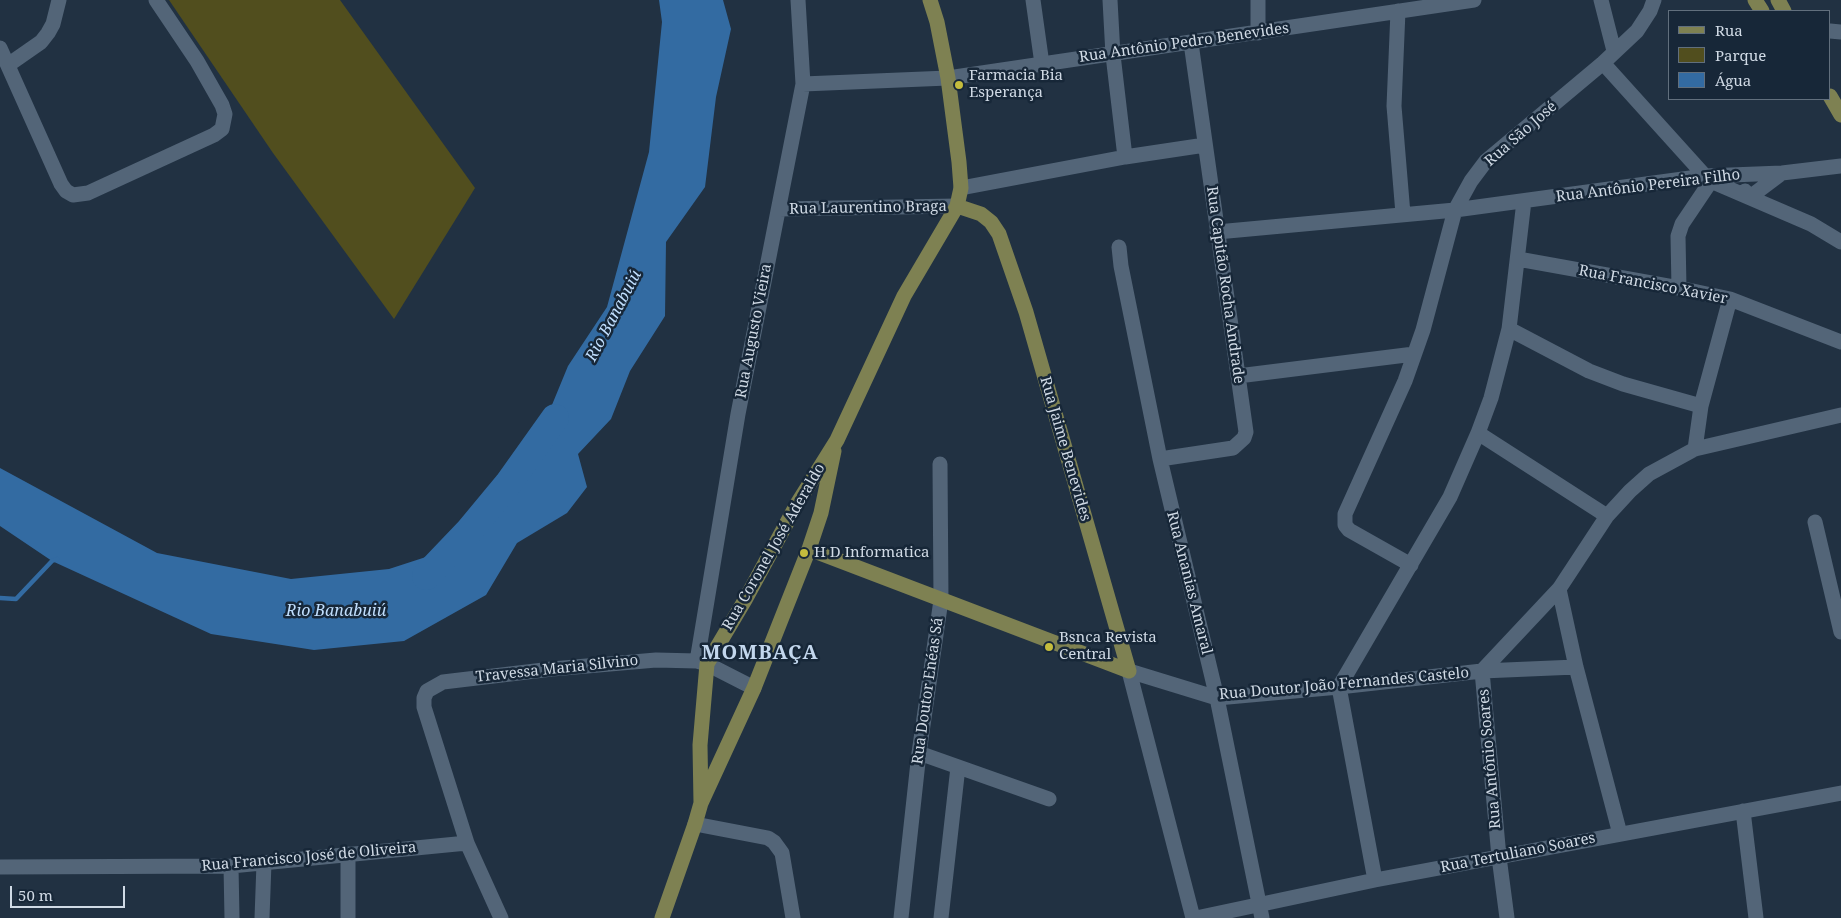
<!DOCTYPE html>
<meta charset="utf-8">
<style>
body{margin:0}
#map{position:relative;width:1841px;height:918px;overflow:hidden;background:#213142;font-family:"Noto Serif",serif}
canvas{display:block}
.legend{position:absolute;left:1668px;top:10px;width:162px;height:90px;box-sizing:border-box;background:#172738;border:1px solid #616f7d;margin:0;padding:6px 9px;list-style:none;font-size:15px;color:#d0dae5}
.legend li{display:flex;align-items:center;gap:10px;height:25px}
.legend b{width:25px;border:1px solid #616f7d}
.scale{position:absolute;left:10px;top:886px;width:115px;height:22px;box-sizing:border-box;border:2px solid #d0dae5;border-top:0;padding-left:6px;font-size:15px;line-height:18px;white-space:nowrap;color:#d0dae5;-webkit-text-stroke:4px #172738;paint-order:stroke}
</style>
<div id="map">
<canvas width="1841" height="918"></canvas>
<ul class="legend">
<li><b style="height:6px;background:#7e8152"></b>Rua</li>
<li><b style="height:14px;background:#514e1e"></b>Parque</li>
<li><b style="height:14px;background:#336ba2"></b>Água</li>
</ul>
<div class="scale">50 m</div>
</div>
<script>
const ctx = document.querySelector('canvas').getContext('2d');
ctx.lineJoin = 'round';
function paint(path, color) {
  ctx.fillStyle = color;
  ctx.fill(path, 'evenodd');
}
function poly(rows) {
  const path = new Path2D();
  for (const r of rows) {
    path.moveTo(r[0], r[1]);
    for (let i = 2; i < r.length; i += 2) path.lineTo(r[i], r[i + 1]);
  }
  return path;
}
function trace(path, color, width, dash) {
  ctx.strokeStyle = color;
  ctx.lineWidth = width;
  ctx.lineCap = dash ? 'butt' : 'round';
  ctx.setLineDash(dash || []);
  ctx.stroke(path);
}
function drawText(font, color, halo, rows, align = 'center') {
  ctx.font = font + ' "Noto Serif",serif';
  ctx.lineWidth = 5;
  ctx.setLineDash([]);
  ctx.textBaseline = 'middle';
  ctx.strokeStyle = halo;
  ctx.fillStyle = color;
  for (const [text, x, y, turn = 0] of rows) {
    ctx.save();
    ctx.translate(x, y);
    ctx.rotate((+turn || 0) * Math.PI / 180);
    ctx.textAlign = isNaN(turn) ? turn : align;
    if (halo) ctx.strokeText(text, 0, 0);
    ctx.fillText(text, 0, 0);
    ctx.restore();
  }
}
paint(poly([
 [169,0,340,0,475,188,394,319,273,153]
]), '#514e1e');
paint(poly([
 [659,0,723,0,731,29,716,97,705,187,666,242,665,316,630,371,611,419,578,454,587,487,567,513,517,543,486,595,404,641,314,650,211,634,52,561,0,526,0,468,157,553,291,579,389,569,472,542,519,485,568,366,607,307,649,152,662,22]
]), '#336ba2');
trace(poly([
 [0,598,16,599,52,561,57,559]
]), '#336ba2', 4.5);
trace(poly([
 [426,576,469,531,508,484,555,418]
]), '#336ba2', 28);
trace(poly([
 [1033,0,1042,64],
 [1110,0,1113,55,1125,157],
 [1258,0,1258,33],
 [1601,0,1614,51],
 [1398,11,1394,106,1403,214],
 [1830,31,1841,32],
 [0,48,61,184,66,191,73,195,88,193,214,135,222,129,225,114,222,105,197,61,156,0],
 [1603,63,1705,176,1711,181,1811,224,1841,242],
 [8,65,41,42,48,33,53,24,59,0],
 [803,84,948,78,1474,0],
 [961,188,1125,157,1205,145],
 [1745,191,1750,197,1782,173],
 [779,209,957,206],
 [1217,232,1455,210,1705,176,1782,173,1841,166],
 [1119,247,1121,266,1160,459,1217,698,1262,918],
 [1518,259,1679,288,1730,299,1841,342],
 [1679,288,1678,236,1682,224,1711,181],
 [1509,329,1589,371,1623,384,1701,406],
 [1238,376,1414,354],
 [1478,433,1607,516],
 [1695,449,1701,406,1730,299],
 [1160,459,1233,448,1244,438,1246,432,1191,43],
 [1815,522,1841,632],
 [1411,565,1349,530,1345,525,1345,514,1405,381,1423,330,1455,210,1471,181,1486,161,1603,63,1637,31,1650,11,1654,0],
 [1559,589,1576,667,1620,834],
 [697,661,738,414,803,84,798,0],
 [1129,671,1217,698,1339,687,1482,671,1576,667],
 [1129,671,1193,918],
 [919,753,1049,799],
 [1743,811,1756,918],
 [695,824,768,838,774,842,782,853,793,918],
 [231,866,232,918],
 [0,867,231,866,467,843],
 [1375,880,1339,687,1450,497,1478,433,1491,398,1509,329,1524,201],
 [262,918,264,863],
 [348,918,348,854],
 [501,918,467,843,424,707,424,698,427,691,443,682,552,669,656,660,697,661,707,664,754,688],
 [901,918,919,753,941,600,940,464],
 [941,918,958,767],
 [1196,918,1375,880,1841,793],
 [1507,918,1499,857,1482,671,1559,589,1607,516,1630,491,1649,474,1695,449,1841,415]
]), '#536578', 15);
trace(poly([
 [1755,0,1762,11],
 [1778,0,1784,11],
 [1830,96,1841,115],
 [957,206,981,214,991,222,999,234,1026,312,1129,671],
 [809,549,1129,671],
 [701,803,700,745,707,664,745,600,797,504,837,440,904,296,957,206,961,188,959,162,948,78,937,22,930,0],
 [662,918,695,824,701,803,754,688,809,549,821,513,834,451]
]), '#7e8152', 15);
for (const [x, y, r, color] of [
 [959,85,5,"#c4bc3d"],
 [804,553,5,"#c4bc3d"],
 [1049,647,5,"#c4bc3d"]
]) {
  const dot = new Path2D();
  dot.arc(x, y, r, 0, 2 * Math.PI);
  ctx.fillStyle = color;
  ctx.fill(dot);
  trace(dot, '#172738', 2);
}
drawText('15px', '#d0dae5', '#172738', [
 ["Rua Antônio Pedro Benevides",1184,43,-8],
 ["Rua São José",1521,134,-41],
 ["Rua Antônio Pereira Filho",1648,186,-7],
 ["Rua Laurentino Braga",868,208,-1],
 ["Rua Capitão Rocha Andrade",1225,285,82],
 ["Rua Francisco Xavier",1653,285,11],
 ["Rua Augusto Vieira",754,331,-79],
 ["Rua Jaime Benevides",1065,449,74],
 ["Rua Coronel José Aderaldo",774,547,-60],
 ["Rua Ananias Amaral",1189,583,76],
 ["Travessa Maria Silvino",557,669,-6],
 ["Rua Doutor João Fernandes Castelo",1344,684,-5],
 ["Rua Doutor Enéas Sá",928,691,-82],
 ["Rua Antônio Soares",1490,759,-95],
 ["Rua Tertuliano Soares",1518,853,-11],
 ["Rua Francisco José de Oliveira",309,857,-5]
]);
drawText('15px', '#d0dae5', '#172738', [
 ["Farmacia Bia",969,76],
 ["Esperança",969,93],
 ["H D Informatica",814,553],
 ["Bsnca Revista",1059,638],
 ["Central",1059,655]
], 'left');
drawText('italic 16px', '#c0defd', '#172738', [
 ["Rio Banabuiú",614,316,-62],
 ["Rio Banabuiú",336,611]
]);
ctx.letterSpacing = '1px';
drawText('bold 20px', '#c3d7ed', '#172738', [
 ["MOMBAÇA",760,653]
]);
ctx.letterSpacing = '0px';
</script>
